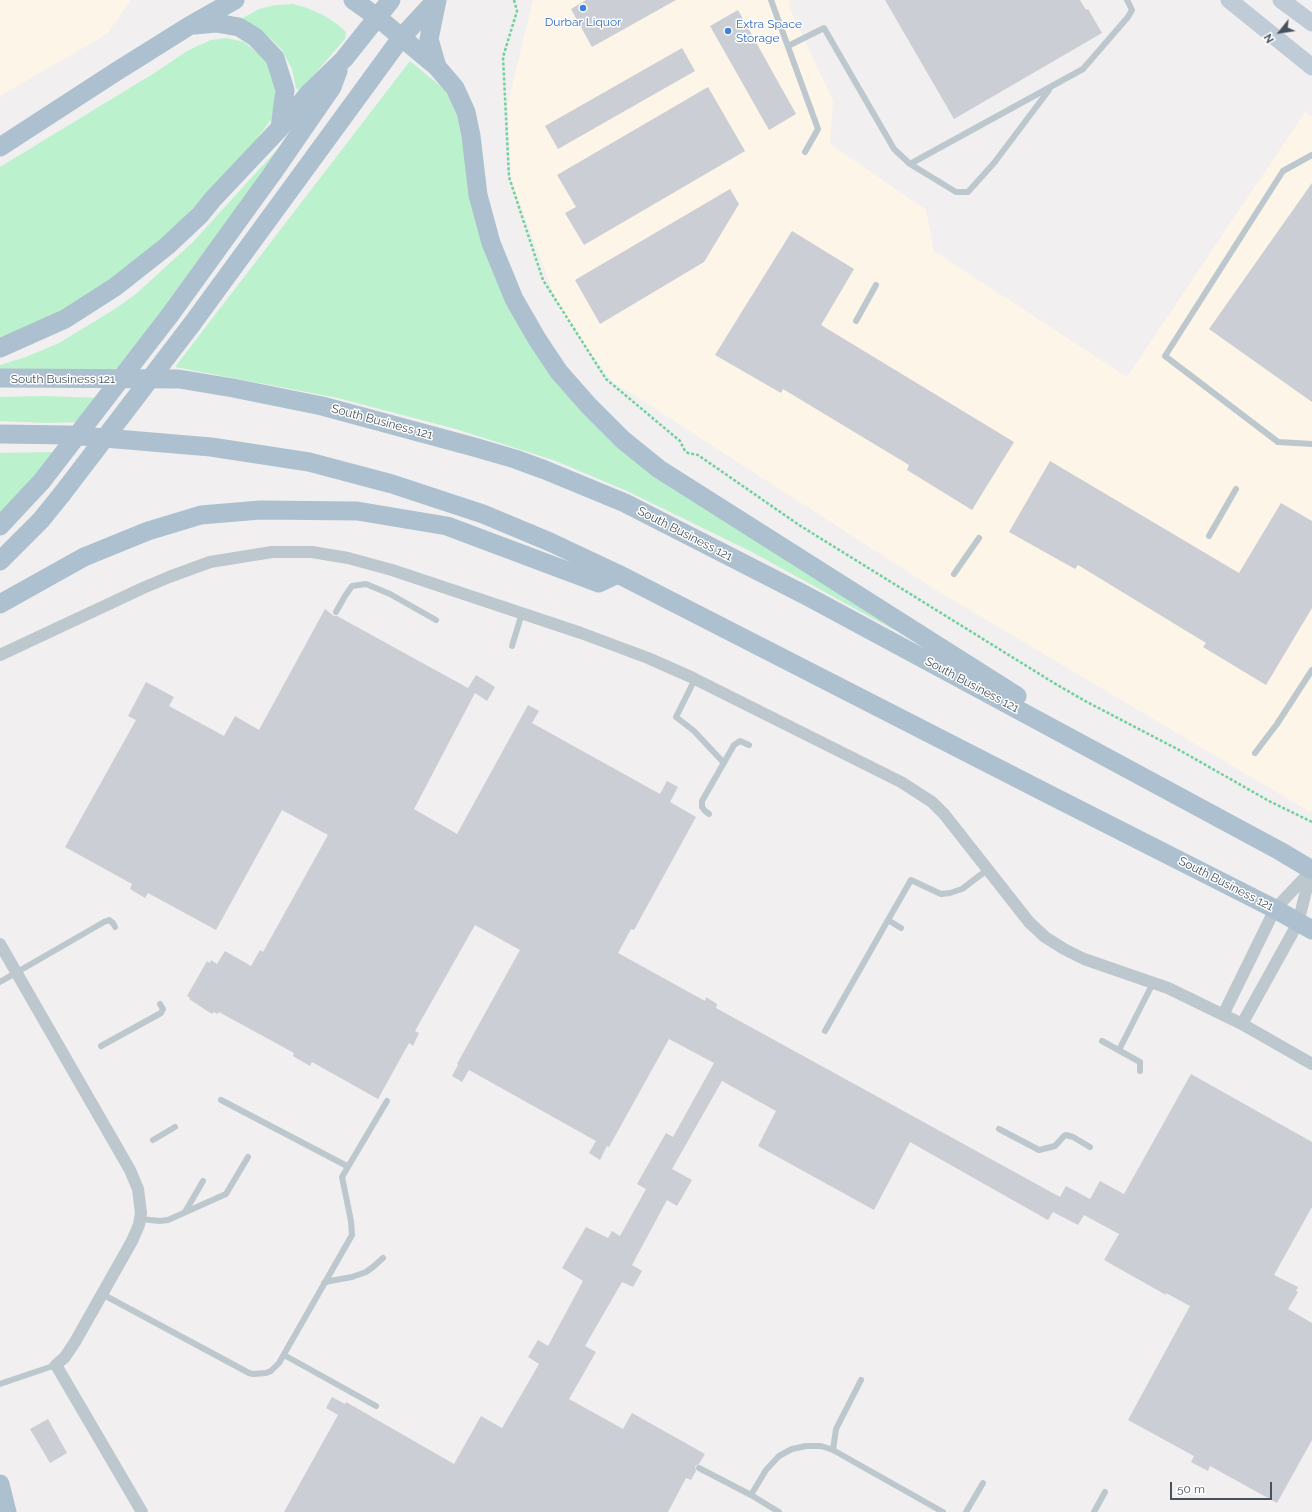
<!DOCTYPE html>
<style>
body{margin:0}
#map{position:relative;width:1312px;height:1512px;overflow:hidden;background:#f1efef;font-family:Raleway,sans-serif}
canvas{display:block}
.north{position:absolute;left:1260px;top:12px;width:40px;height:40px;-webkit-text-stroke:3px #fff;paint-order:stroke;rotate:240deg;font-size:11px;font-weight:700;line-height:16px;text-align:center;color:#46535d}
.north::after{content:'';display:block;margin:auto;width:14px;height:18px;background:#46535d;clip-path:polygon(50% 0,100% 100%,50% 72%,0 100%)}
.scale{position:absolute;left:1170px;top:1482px;width:102px;height:18px;box-sizing:border-box;border:2px solid #46535d;border-top:0;padding-left:5px;font-size:12px;line-height:14px;white-space:nowrap;color:#46535d;-webkit-text-stroke:3px #fff;paint-order:stroke}
</style>
<div id="map">
<canvas width="1312" height="1512"></canvas>
<div class="north">N</div>
<div class="scale">50 m</div>
</div>
<script>
const ctx = document.querySelector('canvas').getContext('2d');
ctx.lineJoin = 'round';
function paint(path, color) {
  ctx.fillStyle = color;
  ctx.fill(path, 'evenodd');
}
function poly(rows) {
  const path = new Path2D();
  for (const r of rows) {
    path.moveTo(r[0], r[1]);
    for (let i = 2; i < r.length; i += 2) path.lineTo(r[i], r[i + 1]);
  }
  return path;
}
function trace(path, color, width, dash) {
  ctx.strokeStyle = color;
  ctx.lineWidth = width;
  ctx.lineCap = dash ? 'butt' : 'round';
  ctx.setLineDash(dash || []);
  ctx.stroke(path);
}
function drawText(font, color, halo, rows, align = 'center') {
  ctx.font = font + ' Raleway,sans-serif';
  ctx.lineWidth = 3;
  ctx.setLineDash([]);
  ctx.textBaseline = 'middle';
  ctx.strokeStyle = halo;
  ctx.fillStyle = color;
  for (const [text, x, y, turn = 0] of rows) {
    ctx.save();
    ctx.translate(x, y);
    ctx.rotate((+turn || 0) * Math.PI / 180);
    ctx.textAlign = isNaN(turn) ? turn : align;
    if (halo) ctx.strokeText(text, 0, 0);
    ctx.fillText(text, 0, 0);
    ctx.restore();
  }
}
paint(poly([
 [0,0,131,0,107,34,0,96],
 [533,0,789,0,791,11,833,101,830,144,926,210,934,251,1127,377,1305,112,1312,117,1312,809,1310,812,936,590,612,381,560,311,511,179,508,103]
]), '#fdf5e7');
paint(poly([
 [293,4,307,8,323,15,337,24,346,32,345,39,300,91,296,88,292,69,282,50,270,38,241,19,259,9,276,5],
 [227,38,244,42,267,61,276,83,273,117,253,144,164,239,105,288,0,342,0,167,156,72,187,51,211,40],
 [410,61,444,89,455,107,479,223,582,406,897,624,894,630,752,552,627,491,556,461,456,429,338,398,175,367],
 [284,142,122,368,112,369,110,372,0,372,0,365,26,357,59,343,115,309,137,293,193,242],
 [47,396,99,398,81,422,47,423,0,421,0,397],
 [62,452,0,524,0,453]
]), '#bbf1cd');
paint(poly([
 [586,0,676,0,592,47,571,9],
 [885,0,1080,0,1086,10,1088,9,1102,33,954,119],
 [738,10,796,114,769,130,710,26],
 [682,48,695,71,558,149,545,126],
 [708,87,745,151,584,245,565,213,576,207,557,175],
 [1312,183,1312,402,1209,329],
 [730,189,739,204,704,262,600,324,575,280],
 [792,231,854,269,821,325,1014,442,972,510,907,470,909,465,783,389,781,393,715,355],
 [1050,461,1239,573,1281,503,1312,521,1312,608,1266,685,1203,647,1206,643,1078,565,1075,569,1009,532],
 [325,609,334,616,337,616,468,688,476,675,495,687,487,701,475,693,414,809,457,834,528,705,539,711,532,723,660,794,667,781,678,787,670,802,696,817,634,930,631,929,618,953,705,1001,706,997,717,1004,716,1008,1060,1197,1066,1186,1090,1199,1100,1181,1124,1194,1191,1074,1312,1142,1312,1207,1274,1275,1298,1287,1296,1291,1298,1292,1288,1309,1312,1323,1312,1440,1277,1503,1210,1466,1208,1471,1191,1462,1194,1456,1128,1420,1190,1306,1166,1293,1166,1295,1104,1260,1119,1234,1084,1215,1078,1225,1053,1212,1048,1220,910,1142,874,1210,758,1146,776,1111,722,1081,672,1169,692,1180,677,1206,667,1200,632,1265,642,1271,633,1287,622,1282,585,1346,596,1352,569,1399,623,1429,632,1413,705,1454,699,1464,695,1466,696,1471,691,1480,686,1478,668,1512,284,1512,338,1415,326,1408,332,1397,345,1404,346,1402,454,1464,481,1416,502,1428,539,1364,528,1357,538,1340,548,1346,583,1281,562,1268,586,1227,608,1238,612,1231,620,1236,646,1189,637,1184,666,1133,673,1137,714,1063,669,1039,609,1147,607,1146,600,1160,589,1153,596,1141,469,1070,462,1082,452,1076,458,1065,457,1064,520,950,475,925,415,1031,419,1033,413,1046,409,1043,378,1099,312,1062,310,1066,293,1056,294,1053,219,1012,218,1014,214,1012,212,1014,189,999,190,998,187,996,207,961,210,963,211,960,217,964,225,951,251,966,260,950,263,952,328,835,282,810,216,930,148,893,145,898,130,889,132,884,65,847,136,720,128,716,146,682,174,697,169,706,224,736,235,716,259,730],
 [48,1419,67,1453,50,1463,30,1429]
]), '#cbced4');
trace(poly([
 [514,0,517,11,503,57,509,177,543,280,606,379,680,441,685,451,688,453,698,455,799,525,1054,683,1087,702,1181,751,1269,801,1312,822]
]), '#72d09d', 2.5, [3, 2]);
trace(poly([
 [771,0,818,129,805,152],
 [788,46,824,28,894,149,910,164,1083,69,1128,17,1132,10,1127,0],
 [1312,155,1283,171,1165,356,1278,442,1312,444],
 [910,164,956,192,968,192,994,163,1049,90],
 [856,321,876,285],
 [1209,536,1236,489],
 [954,574,979,538],
 [336,612,345,596,352,586,366,584,390,594,436,620],
 [512,646,522,613],
 [695,679,676,717,694,731,724,763],
 [1255,753,1277,724,1312,670],
 [709,814,705,811,702,807,702,801,734,745,740,741,749,745],
 [901,928,888,920,911,880,941,894,950,893,962,889,987,870],
 [0,982,104,922,109,920,113,923,115,927],
 [825,1031,888,920],
 [1102,1041,1140,1062,1140,1071],
 [101,1046,161,1013,163,1009,160,1004],
 [1119,1050,1153,983],
 [221,1100,347,1166],
 [999,1129,1039,1150,1055,1146,1064,1136,1066,1135,1073,1137,1090,1147],
 [153,1140,175,1127],
 [185,1212,203,1181],
 [140,1219,160,1221,168,1220,226,1194,248,1157],
 [324,1283,330,1281,352,1277,366,1272,373,1267,383,1258],
 [102,1294,249,1373,253,1374,266,1373,271,1371,279,1363,352,1235,351,1221,342,1177,387,1101],
 [284,1355,376,1406],
 [0,1384,56,1365],
 [833,1450,836,1429,861,1380],
 [699,1468,751,1495,766,1470,779,1456,792,1449,806,1446,821,1446,833,1450,943,1512],
 [751,1495,779,1512],
 [966,1512,983,1483],
 [1094,1512,1105,1492]
]), '#bcc7ce', 6);
trace(poly([
 [0,655,143,588,169,577,210,562,272,552,312,552,348,558,392,570,581,633,648,658,691,677,901,782,932,802,944,814,1029,922,1045,937,1064,949,1084,959,1168,988,1242,1024,1312,1064],
 [0,944,130,1170,138,1189,141,1213,139,1225,132,1241,75,1342,65,1357,56,1365,142,1512],
 [1223,1015,1275,909,1312,870],
 [1242,1024,1298,923,1311,871]
]), '#bcc7ce', 12);
trace(poly([
 [1229,0,1312,67],
 [1281,0,1312,23]
]), '#bfcbd6', 17);
trace(poly([
 [353,0,377,17,437,67,455,88,466,112,471,136,478,195,491,243,514,299,537,339,559,372,589,406,623,440,659,469,1017,696],
 [195,25,216,23,239,27,255,37,275,58,285,90,280,128],
 [437,67,429,39,437,0],
 [0,147,114,73,189,26,235,0],
 [170,315,272,174,332,87,338,71],
 [192,324,401,38,436,0],
 [0,348,65,319,115,287,167,246,200,215,213,199,280,128,309,93,344,59,391,0],
 [0,378,179,379,233,388,322,406,474,447,515,459,545,470,625,503,807,596,1280,851,1312,870],
 [0,434,69,435,211,447,309,462,392,484,483,514,550,542,618,574,1054,797,1275,909,1312,930],
 [0,526,42,481],
 [0,561,41,520,62,494],
 [0,604,84,557,148,531,201,515,260,510,357,511,447,526,599,583,618,574],
 [0,1484,7,1512]
]), '#adc0cf', 19);
trace(poly([
 [42,481,170,315],
 [62,494,192,324]
]), '#adc0cf', 19);
for (const [x, y, r, color] of [
 [583,8,4,"#3f7fe0"],
 [728,31,4,"#3f7fe0"]
]) {
  const dot = new Path2D();
  dot.arc(x, y, r, 0, 2 * Math.PI);
  ctx.fillStyle = color;
  ctx.fill(dot);
  trace(dot, '#fff', 1.5);
}
drawText('12px', '#366cbe', '#fff', [
 ["Durbar Liquor",583,22],
 ["Extra Space",736,24,"left"],
 ["Storage",736,38,"left"]
]);
drawText('12px', '#46535d', '#fff', [
 ["South Business 121",63,379],
 ["South Business 121",382,422,15],
 ["South Business 121",685,534,27],
 ["South Business 121",972,685,28],
 ["South Business 121",1226,884,27]
]);
</script>
